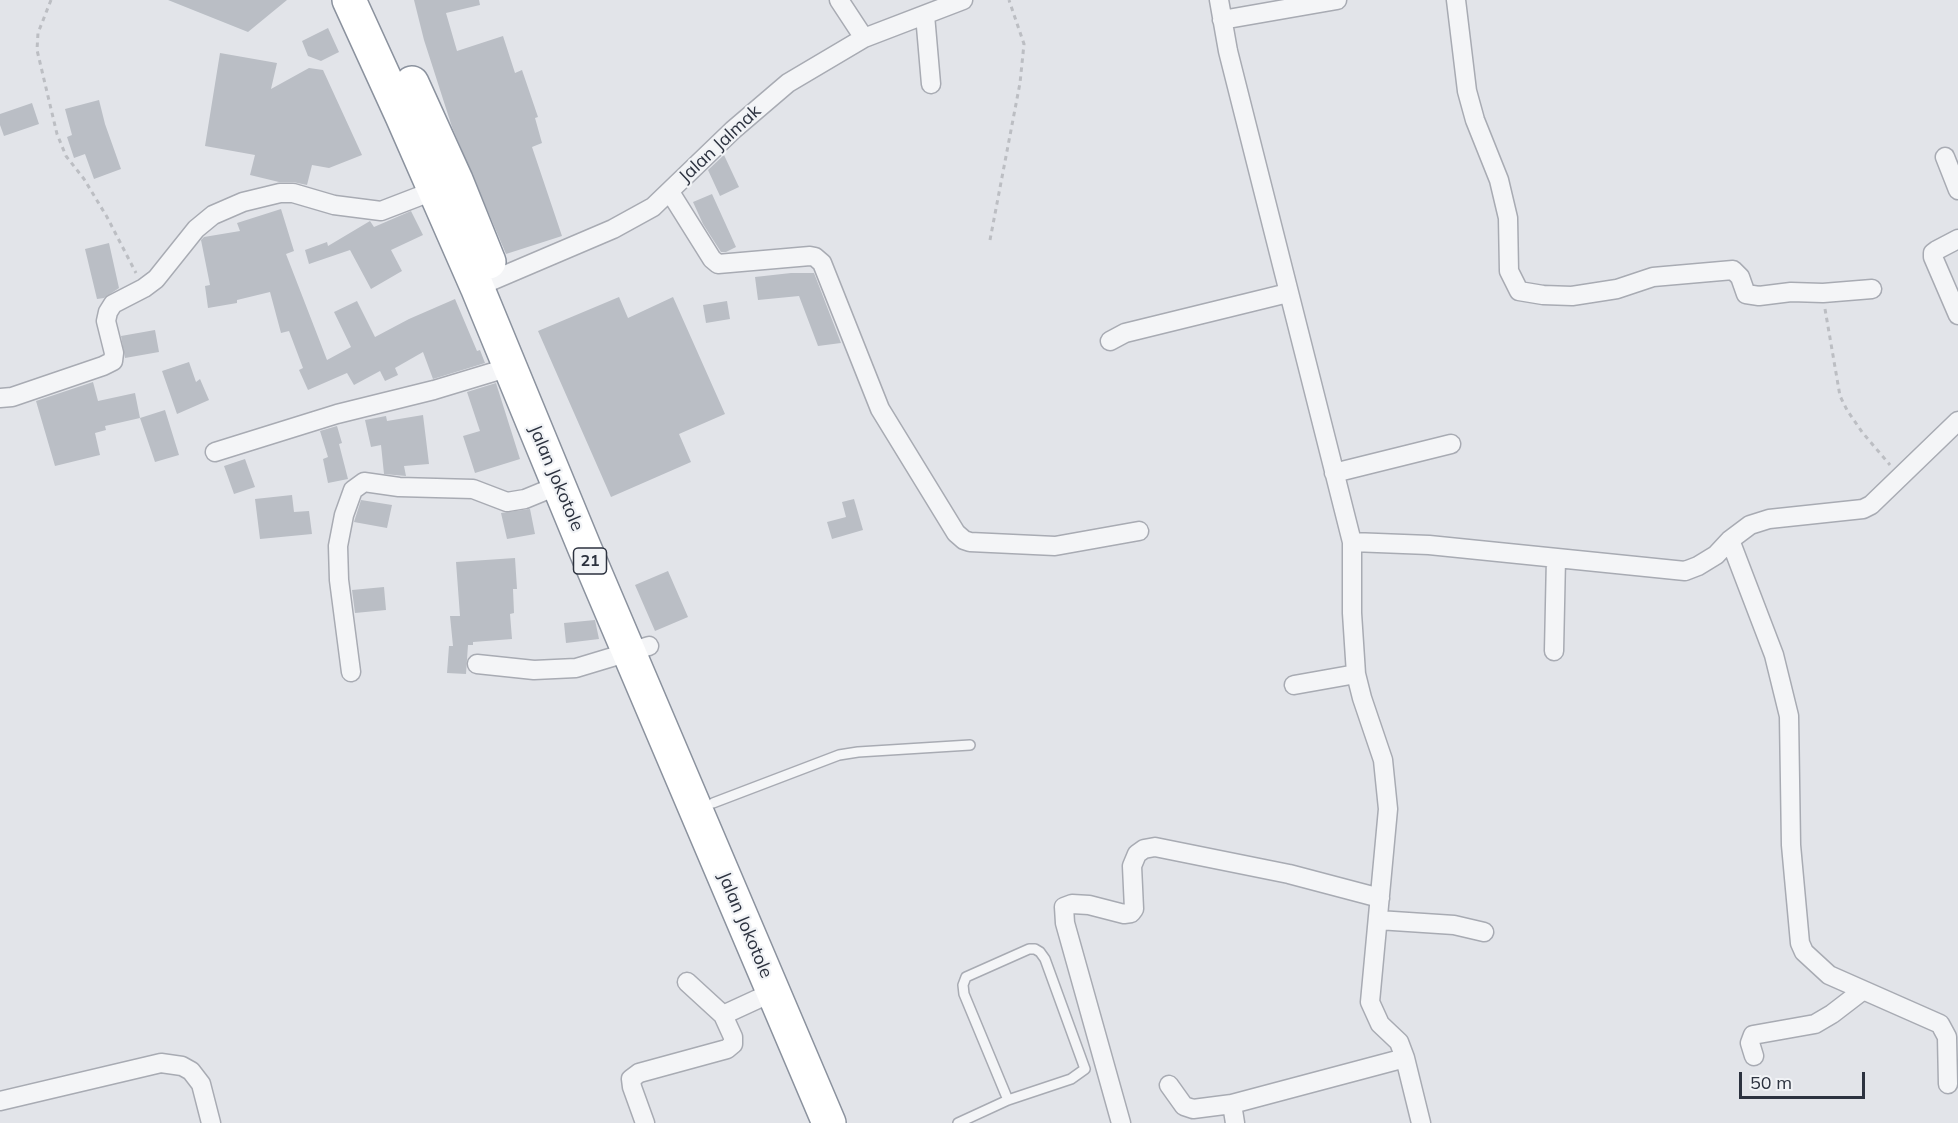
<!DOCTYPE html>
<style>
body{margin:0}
#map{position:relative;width:1958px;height:1123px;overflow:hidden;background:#e2e4e9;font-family:Mulish,sans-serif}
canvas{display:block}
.scale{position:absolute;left:1739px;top:1072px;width:126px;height:27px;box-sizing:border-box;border:3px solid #2c323f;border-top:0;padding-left:8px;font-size:18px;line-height:21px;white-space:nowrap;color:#2c323f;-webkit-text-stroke:4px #f1f3f6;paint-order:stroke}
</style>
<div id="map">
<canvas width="1958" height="1123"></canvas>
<div class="scale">50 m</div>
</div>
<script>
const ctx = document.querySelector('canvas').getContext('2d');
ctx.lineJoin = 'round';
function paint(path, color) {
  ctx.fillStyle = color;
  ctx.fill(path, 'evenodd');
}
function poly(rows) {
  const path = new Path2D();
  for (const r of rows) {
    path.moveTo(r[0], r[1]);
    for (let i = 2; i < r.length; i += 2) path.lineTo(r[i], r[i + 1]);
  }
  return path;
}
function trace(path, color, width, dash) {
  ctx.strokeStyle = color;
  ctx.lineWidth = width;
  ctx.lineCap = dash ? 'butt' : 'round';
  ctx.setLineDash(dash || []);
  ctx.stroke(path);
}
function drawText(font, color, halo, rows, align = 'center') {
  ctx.font = font + ' Mulish,sans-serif';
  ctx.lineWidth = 4.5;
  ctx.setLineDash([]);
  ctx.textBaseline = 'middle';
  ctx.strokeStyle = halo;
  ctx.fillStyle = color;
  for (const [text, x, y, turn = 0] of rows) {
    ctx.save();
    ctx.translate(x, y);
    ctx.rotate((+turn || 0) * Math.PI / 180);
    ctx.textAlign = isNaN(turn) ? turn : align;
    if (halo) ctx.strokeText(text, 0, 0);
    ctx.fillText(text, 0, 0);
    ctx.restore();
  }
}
paint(poly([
 [168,0,287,0,248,32],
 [414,0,479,0,480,5,446,13,457,51,503,36,515,73,522,70,538,117,535,118,542,143,532,147,562,236,506,254,452,127,424,40],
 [328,28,339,52,321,61,308,56,302,41],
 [220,53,277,63,271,89,309,68,323,70,362,155,329,168,312,165,307,185,293,182,279,182,250,175,255,155,205,146],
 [99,100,105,124,121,169,94,179,85,154,74,158,67,137,72,135,65,109],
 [32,103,39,124,4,136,0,125,0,114],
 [724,155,739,187,720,196,708,170],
 [712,194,736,247,726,252,721,252,703,224,693,202],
 [281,209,294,251,286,254,327,360,351,347,334,312,357,301,375,337,409,319,455,299,477,351,480,350,485,363,433,379,423,352,395,368,398,375,385,381,380,371,354,385,347,373,308,390,299,370,303,368,289,331,281,333,270,292,237,300,237,303,208,308,205,286,210,285,201,240,204,237,240,231,237,223],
 [411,211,423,235,391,250,402,271,371,289,350,250,309,264,305,250,327,242,328,246,370,221,374,227],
 [109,243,119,288,104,298,97,299,85,249],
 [791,273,814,273,841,343,818,346,799,296,758,300,755,277],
 [619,297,628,318,673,297,725,414,679,434,691,462,611,497,538,331],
 [727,301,730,319,706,323,703,305],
 [155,330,159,352,125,358,121,336],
 [189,362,196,382,200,379,209,400,177,414,162,371],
 [93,382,98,401,135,393,140,418,105,426,106,430,95,433,100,455,55,466,36,401],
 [496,383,520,459,475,473,463,436,480,431,467,392],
 [165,410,179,455,155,462,140,418],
 [423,415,429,464,404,466,406,476,384,474,381,445,371,447,365,420,386,416,387,421],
 [337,426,342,443,339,444,348,479,328,483,323,459,328,457,320,431],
 [245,459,255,487,234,494,224,466],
 [292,495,294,512,309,511,312,534,260,539,255,499],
 [854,499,863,530,832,539,827,522,846,517,842,502],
 [361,500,392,505,387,528,354,522],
 [530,509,535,534,507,539,501,513],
 [515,558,517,589,513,589,514,613,510,614,512,639,473,642,473,645,468,645,466,674,447,673,449,646,453,646,450,616,460,616,456,562],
 [668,571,688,617,655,631,635,585],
 [384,587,386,610,355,613,352,590],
 [595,620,599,639,566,643,564,623]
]), '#babec5');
const lane = poly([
 [713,803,839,755,858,752,970,745],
 [958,1123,1008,1100,1071,1079,1085,1069,1045,959,1040,952,1035,949,1029,949,966,977,963,985,964,994,1008,1100]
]);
const street = poly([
 [839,0,864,38],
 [1219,0,1228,51,1352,542,1352,613,1356,674,1362,698,1383,760,1388,809,1370,1002,1380,1024,1399,1042,1405,1058,1421,1123],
 [1456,0,1467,91,1475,120,1499,180,1508,218,1509,271,1519,291,1543,295,1572,296,1617,289,1653,277,1733,270,1740,277,1746,294,1759,296,1791,292,1823,293,1872,289],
 [925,15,931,84],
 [1222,20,1337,0],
 [1945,157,1958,190],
 [670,192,712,259,718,264,810,256,815,257,822,263,880,409,956,533,964,540,970,542,1055,546,1139,531],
 [1958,239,1937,250,1933,253,1933,257,1958,315],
 [477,287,613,229,653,207,733,130,788,83,864,38,963,0],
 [1110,341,1125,333,1288,293],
 [0,398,12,397,103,366,113,361,114,353,106,321,108,312,113,304,144,288,156,279,196,229,213,215,243,202,280,193,293,193,334,205,381,211,433,191],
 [215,452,337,414,434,390,510,367],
 [1334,473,1451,444],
 [1730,540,1774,655,1789,716,1791,845,1800,943,1804,952,1829,975,1940,1024,1947,1037,1948,1084],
 [1352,542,1429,545,1685,571,1698,566,1716,555,1730,540,1750,525,1769,519,1863,509,1871,505,1958,421],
 [1554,651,1556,558],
 [477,664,534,670,576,668,649,646],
 [351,672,339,580,338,546,344,515,353,490,364,482,399,487,473,489,507,502,525,499,559,485],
 [1294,685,1356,674],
 [1378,920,1454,925,1484,932],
 [687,982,723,1015],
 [1754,1056,1750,1043,1753,1035,1815,1024,1832,1014,1862,991],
 [1169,1085,1184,1106,1193,1109,1232,1104],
 [0,1101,161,1063,182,1066,191,1071,201,1084,211,1123],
 [645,1123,632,1087,631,1079,639,1073,727,1049,733,1044,733,1037,723,1015,773,992],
 [1121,1123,1065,923,1064,907,1072,904,1089,905,1124,914,1131,913,1134,909,1132,866,1137,854,1144,849,1155,847,1289,874,1380,898],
 [1235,1123,1232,1104,1405,1058]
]);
const highway = poly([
 [349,0,402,116,477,287,585,549,829,1123],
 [412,83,456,180,489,262]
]);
trace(lane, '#a8abb3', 12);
trace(street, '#a8abb3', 21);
trace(highway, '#8b929e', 36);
trace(poly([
 [51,0,38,33,37,50,57,134,66,156,84,179,107,217,136,273],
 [990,240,1020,83,1024,44,1009,0],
 [1825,309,1840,396,1847,410,1862,432,1890,465]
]), '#bcbec3', 3, [4.5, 4.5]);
trace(lane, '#f4f5f7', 9);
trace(street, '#f4f5f7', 18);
trace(highway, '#fff', 33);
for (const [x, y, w] of [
 [590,561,33]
]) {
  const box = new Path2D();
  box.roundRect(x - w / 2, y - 13, w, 26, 4.5);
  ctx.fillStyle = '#f1f3f6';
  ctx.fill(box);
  trace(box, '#2c323f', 1.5);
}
drawText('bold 16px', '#2c323f', null, [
 ["21",590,561]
]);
drawText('18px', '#2c323f', '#f1f3f6', [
 ["Jalan Jalmak",720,144,-43],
 ["Jalan Jokotole",556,478,67],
 ["Jalan Jokotole",745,925,67]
]);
</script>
